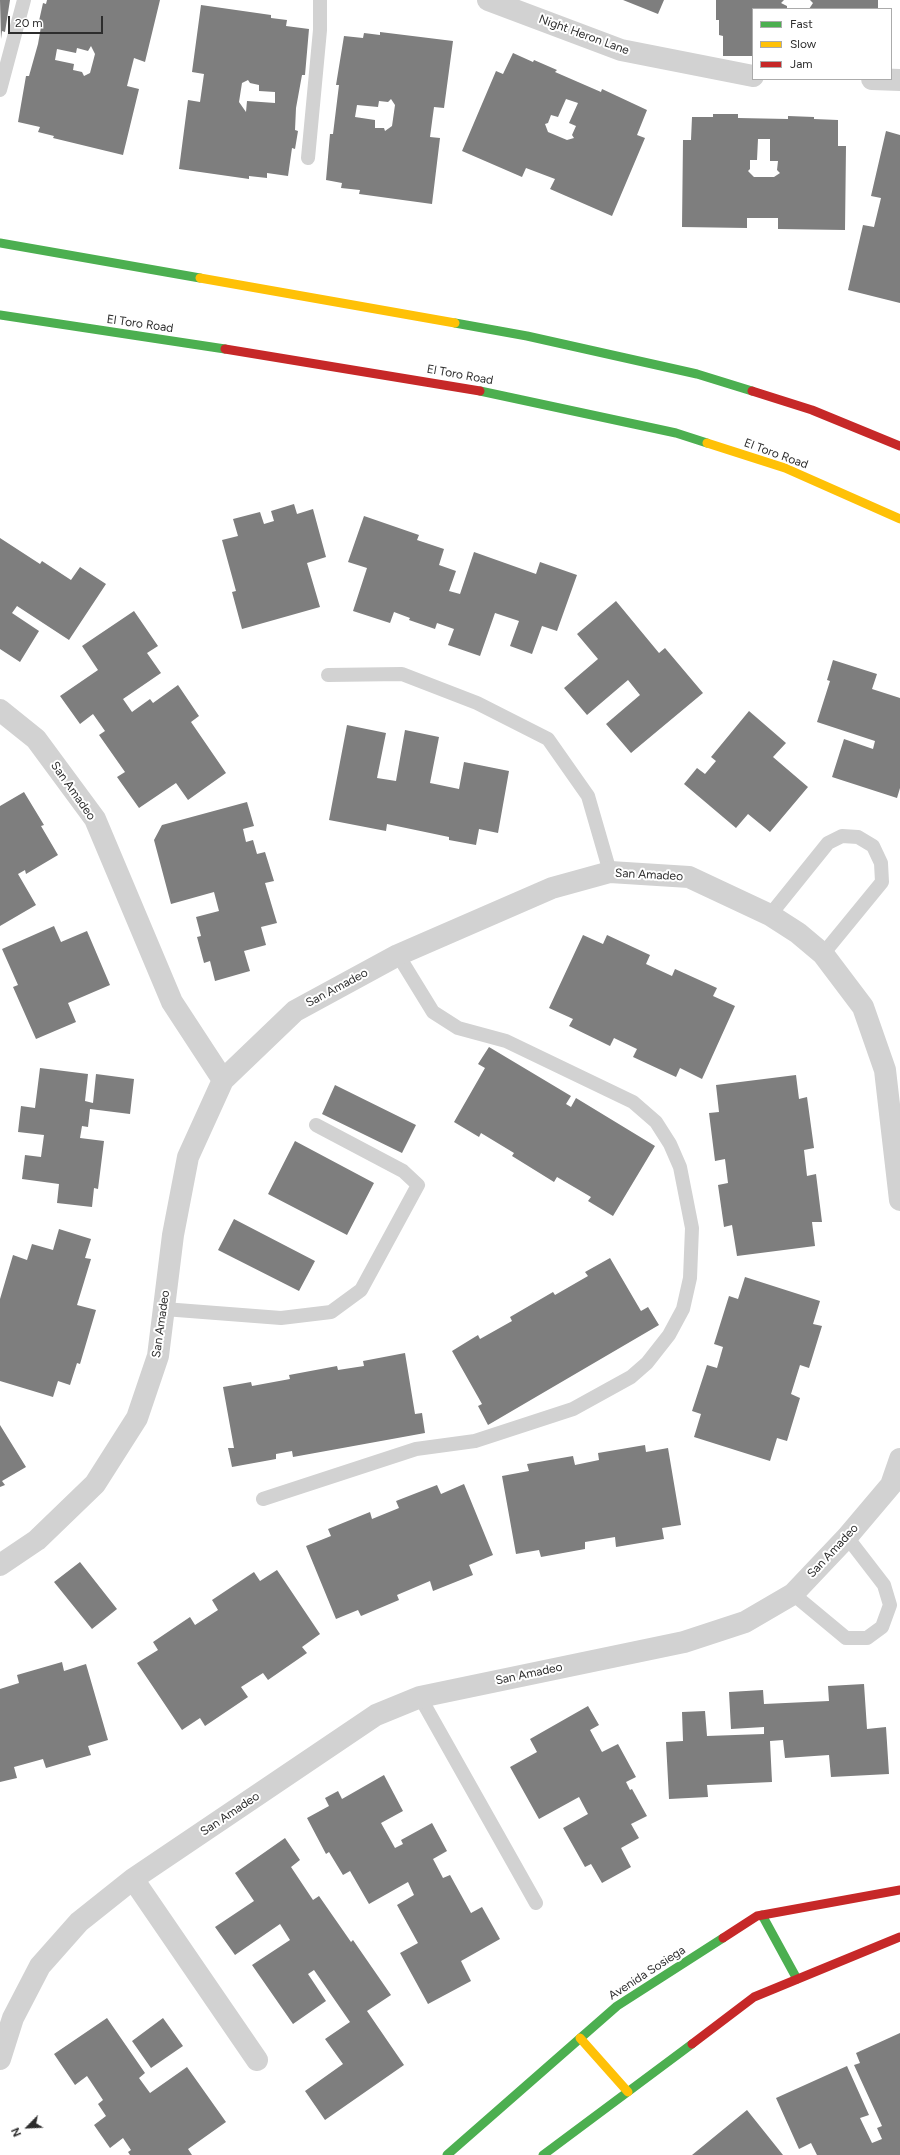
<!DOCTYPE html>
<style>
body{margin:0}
#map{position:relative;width:900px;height:2155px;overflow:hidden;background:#fff;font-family:Figtree,sans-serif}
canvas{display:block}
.legend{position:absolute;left:752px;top:8px;width:140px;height:72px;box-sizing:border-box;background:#fff;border:1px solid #ababab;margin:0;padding:5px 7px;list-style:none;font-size:12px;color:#2d2d2d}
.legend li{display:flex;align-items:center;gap:8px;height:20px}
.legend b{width:20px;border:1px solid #ababab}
.north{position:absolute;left:8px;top:2107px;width:40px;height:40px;-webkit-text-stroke:3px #fff;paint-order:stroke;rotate:246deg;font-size:11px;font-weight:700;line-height:16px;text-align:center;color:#2d2d2d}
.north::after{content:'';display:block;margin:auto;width:14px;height:18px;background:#2d2d2d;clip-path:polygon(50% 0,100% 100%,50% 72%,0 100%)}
.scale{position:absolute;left:8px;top:16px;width:95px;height:18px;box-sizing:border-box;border:2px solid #2d2d2d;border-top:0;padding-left:5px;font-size:12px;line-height:14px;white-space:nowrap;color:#2d2d2d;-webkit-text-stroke:3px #fff;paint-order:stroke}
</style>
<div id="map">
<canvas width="900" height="2155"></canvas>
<ul class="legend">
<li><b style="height:5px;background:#4caf50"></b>Fast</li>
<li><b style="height:5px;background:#ffc107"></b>Slow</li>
<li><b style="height:5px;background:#c62828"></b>Jam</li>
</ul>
<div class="north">N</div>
<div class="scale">20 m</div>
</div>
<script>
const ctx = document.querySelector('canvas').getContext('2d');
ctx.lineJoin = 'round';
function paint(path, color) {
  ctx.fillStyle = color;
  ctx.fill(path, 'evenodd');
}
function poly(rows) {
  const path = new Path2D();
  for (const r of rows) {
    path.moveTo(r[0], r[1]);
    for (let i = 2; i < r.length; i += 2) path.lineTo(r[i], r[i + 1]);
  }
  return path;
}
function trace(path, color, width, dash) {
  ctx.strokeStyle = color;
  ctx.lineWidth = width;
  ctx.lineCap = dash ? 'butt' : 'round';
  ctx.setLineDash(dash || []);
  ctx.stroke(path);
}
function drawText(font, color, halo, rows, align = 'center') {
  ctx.font = font + ' Figtree,sans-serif';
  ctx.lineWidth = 4;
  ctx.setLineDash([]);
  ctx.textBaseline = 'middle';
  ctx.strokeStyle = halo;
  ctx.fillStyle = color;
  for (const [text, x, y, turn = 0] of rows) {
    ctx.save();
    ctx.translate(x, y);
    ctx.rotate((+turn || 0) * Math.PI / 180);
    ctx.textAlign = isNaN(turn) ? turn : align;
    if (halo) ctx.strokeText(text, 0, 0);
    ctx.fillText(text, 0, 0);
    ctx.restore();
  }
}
paint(poly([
 [0,0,10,0,5,32,2,31,1,39],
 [47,0,160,0,145,62,134,58,127,86,139,89,123,155,53,138,54,136,38,132,40,127,18,122,26,76,29,76,38,44,42,21,39,21,43,3,46,4],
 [91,46,95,54,90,73,84,76,82,72,73,70,74,64,55,60,57,49,76,53,77,48,88,51],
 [623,0,664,0,658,14],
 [716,0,784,0,781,3,787,6,787,9,753,9,753,56,723,56,723,36,719,35,719,20,716,20],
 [810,0,878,0,878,9,809,9,813,3],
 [201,5,271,15,271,18,287,20,286,26,309,29,305,75,302,75,296,108,295,130,298,131,295,149,292,148,288,176,267,173,267,178,249,176,249,179,179,169,188,100,200,102,204,74,192,72],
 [248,80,250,83,259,85,259,91,275,92,275,103,247,101,246,112,239,102,242,83],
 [380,32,453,41,444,108,434,107,430,137,440,138,432,204,359,194,360,190,341,188,342,183,326,180,330,134,333,134,339,85,336,85,344,36,363,38,364,33,380,35],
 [391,99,395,105,392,126,385,131,384,128,375,128,375,120,355,117,357,105,378,107,379,101,388,102],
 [513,53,533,62,534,60,557,70,555,72,601,92,602,89,647,110,637,135,645,138,612,216,550,189,555,179,526,168,522,177,462,151,496,71,503,74],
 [566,99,578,103,569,123,576,126,572,135,574,138,567,140,548,132,545,124,548,123,551,115,558,117],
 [713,114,738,114,738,118,788,119,788,116,814,117,814,119,838,120,838,146,846,146,845,230,778,229,778,218,747,218,747,228,682,227,683,140,691,140,692,117,713,117],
 [758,139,770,139,770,161,778,161,777,170,780,173,774,177,754,177,748,171,750,169,750,160,757,160],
 [886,131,900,135,900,303,848,290,863,225,874,227,881,198,871,196],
 [294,504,297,514,313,509,326,557,307,563,320,607,242,629,232,592,236,591,222,540,238,536,233,519,260,512,264,524,274,521,271,511],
 [364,516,419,535,417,540,444,549,439,565,456,571,449,591,460,594,474,552,536,574,540,562,577,575,557,631,542,626,532,654,510,646,519,621,495,613,480,656,448,645,454,629,437,623,435,629,409,620,410,618,394,612,390,623,353,611,367,568,348,562],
 [0,538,40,564,42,561,71,580,80,567,106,584,69,640,17,606,12,613,39,631,20,662,0,649],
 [616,601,659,653,665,648,703,693,631,753,606,724,640,695,628,680,587,715,564,688,598,659,577,634],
 [134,611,158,646,147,653,161,673,123,699,132,712,150,699,153,703,178,685,199,716,191,722,226,773,188,800,176,783,139,808,117,777,125,772,99,735,105,731,93,714,80,724,60,696,98,670,82,646],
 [833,660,877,674,872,689,900,698,900,788,897,798,832,777,844,739,873,749,875,741,817,722,830,681,827,680],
 [749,711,786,743,773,757,808,787,770,832,748,814,736,828,684,784,697,768,705,774,716,761,711,757],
 [347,725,386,733,377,778,396,781,405,730,439,737,430,783,459,789,464,762,509,771,498,833,479,829,476,845,449,840,449,837,387,824,386,831,329,820],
 [24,792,44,825,41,826,58,855,26,874,25,870,18,874,36,905,0,926,0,806],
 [247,802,254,826,243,829,246,842,253,840,257,854,265,852,274,881,265,883,277,923,261,927,266,945,244,951,250,971,215,981,210,961,204,963,197,937,201,936,196,917,219,911,214,892,171,904,154,840,162,825],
 [54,926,61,942,87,931,110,985,68,1003,76,1022,36,1039,13,987,18,985,2,949],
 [583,935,603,944,607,935,650,955,646,964,672,976,675,969,717,988,713,996,735,1006,702,1079,680,1068,676,1077,633,1057,637,1049,614,1038,610,1046,569,1026,573,1019,549,1008],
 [489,1047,571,1096,566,1104,571,1107,576,1098,655,1146,613,1216,588,1201,591,1197,557,1177,554,1182,512,1156,514,1153,481,1133,479,1137,454,1122,485,1068,478,1064],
 [40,1068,88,1074,85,1101,93,1103,96,1074,134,1079,130,1114,90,1109,88,1127,82,1126,80,1138,104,1141,98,1189,94,1188,92,1207,57,1203,59,1184,22,1179,25,1155,41,1157,44,1135,18,1132,21,1106,35,1108],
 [796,1075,799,1099,807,1097,814,1148,804,1150,807,1176,816,1174,822,1222,812,1222,815,1246,737,1256,732,1225,724,1227,718,1185,728,1183,725,1159,715,1161,709,1113,719,1112,716,1085],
 [335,1085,416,1125,402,1153,322,1114],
 [295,1141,374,1183,347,1235,268,1194],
 [234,1219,315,1261,299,1291,218,1250],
 [59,1229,91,1239,85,1258,91,1259,77,1305,96,1310,80,1364,77,1363,70,1385,58,1381,53,1397,0,1381,0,1299,13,1255,27,1260,32,1244,53,1250],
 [610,1258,641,1311,648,1307,659,1325,488,1425,478,1406,482,1404,452,1351,478,1335,480,1339,512,1321,510,1317,553,1292,555,1295,588,1276,585,1272],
 [745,1277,820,1301,813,1324,822,1326,809,1368,800,1365,791,1394,800,1398,787,1441,777,1438,770,1461,694,1437,701,1414,692,1411,707,1365,717,1368,723,1347,714,1344,729,1296,738,1299],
 [405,1353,415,1414,422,1413,425,1433,293,1457,292,1451,276,1454,276,1459,232,1467,228,1448,234,1448,223,1387,251,1382,252,1386,290,1379,289,1375,337,1366,338,1370,364,1366,363,1361],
 [0,1425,26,1467,2,1481,5,1485,0,1487],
 [645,1445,646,1452,668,1448,681,1525,662,1528,664,1539,616,1547,615,1537,585,1542,585,1549,541,1557,539,1550,516,1554,502,1476,529,1471,527,1464,573,1456,575,1465,599,1460,598,1453],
 [464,1484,493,1555,469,1565,473,1575,433,1591,430,1581,397,1595,399,1600,361,1616,358,1610,336,1619,306,1546,331,1536,328,1529,370,1512,372,1519,399,1508,396,1501,437,1485,441,1494],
 [80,1562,117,1609,92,1629,54,1582],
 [277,1570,320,1634,302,1647,307,1653,268,1680,263,1673,241,1687,248,1697,205,1726,200,1718,182,1730,137,1663,158,1650,153,1642,190,1617,195,1625,218,1610,212,1600,254,1572,260,1581],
 [62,1662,64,1671,86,1664,108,1740,88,1746,91,1755,46,1768,43,1759,14,1767,17,1778,0,1782,0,1689,19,1683,17,1675],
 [864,1684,867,1729,886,1727,889,1774,831,1777,829,1755,785,1758,783,1740,770,1741,772,1782,707,1785,708,1797,669,1799,666,1742,683,1741,682,1712,705,1711,707,1736,764,1734,764,1727,731,1729,729,1692,763,1690,764,1704,829,1701,828,1686],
 [588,1706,599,1725,590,1730,602,1752,618,1744,636,1777,626,1782,630,1790,632,1789,647,1816,631,1824,639,1838,621,1848,631,1867,602,1883,591,1864,585,1867,563,1828,588,1814,579,1797,539,1819,510,1767,537,1752,530,1739],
 [384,1775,403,1811,381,1823,395,1848,403,1844,401,1840,432,1823,447,1851,433,1859,443,1878,450,1875,471,1913,482,1907,500,1939,461,1961,471,1981,428,2004,400,1953,418,1943,397,1905,414,1895,408,1882,369,1904,350,1871,343,1875,329,1852,326,1854,307,1818,329,1806,325,1798,338,1791,342,1799],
 [285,1838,300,1860,291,1867,313,1900,319,1896,351,1942,353,1940,391,1995,367,2011,404,2065,325,2120,305,2091,343,2064,325,2039,350,2022,314,1970,308,1974,326,2001,293,2024,252,1965,290,1940,280,1924,235,1955,215,1927,254,1901,235,1873],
 [107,2018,145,2073,139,2078,150,2093,187,2067,226,2122,188,2149,192,2155,130,2155,128,2152,131,2150,123,2138,110,2148,94,2125,106,2116,98,2104,103,2100,87,2076,75,2085,54,2054],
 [163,2018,183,2046,151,2068,132,2041],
 [900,2033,900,2155,817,2155,811,2143,799,2149,776,2098,847,2066,869,2115,860,2118,872,2143,882,2139,877,2128,882,2126,854,2065,860,2063,856,2053],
 [747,2110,783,2155,692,2155]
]), '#7e7e7e');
trace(poly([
 [0,90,24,0],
 [308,158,320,30,320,0],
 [328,675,402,674,477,703,548,739,588,796,610,872],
 [770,915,828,843,842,836,858,837,873,846,881,863,882,882,823,954],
 [164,1309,281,1318,331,1312,361,1290,418,1185,403,1171,316,1125],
 [263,1499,416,1449,475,1441,573,1409,631,1377,647,1363,669,1335,683,1309,690,1278,692,1228,680,1167,670,1144,656,1122,633,1102,506,1041,458,1028,433,1012,398,955],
 [793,1594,846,1638,867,1638,882,1627,890,1605,884,1585,847,1537],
 [420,1697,536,1903]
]), '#d2d2d2', 14);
trace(poly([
 [488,0,621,50,753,76],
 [872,79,900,80],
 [0,710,36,739,95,819,172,1002,223,1080],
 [0,1565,37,1540,95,1484,137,1418,158,1356,173,1235,188,1157,223,1080,295,1011,398,955,552,888,610,872,689,877,770,915,798,933,823,954,863,1007,885,1070,900,1200],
 [133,1879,257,2060],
 [0,2059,13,2018,40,1966,79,1922,133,1879,376,1715,420,1697,684,1642,745,1622,793,1594,847,1537,891,1485,900,1459]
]), '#d2d2d2', 22);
trace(poly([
 [0,243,200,278],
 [0,315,225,349],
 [455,323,527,336,697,374,752,391],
 [480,391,676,433,707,443],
 [762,1915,797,1979],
 [447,2155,617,2006,723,1938],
 [543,2155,692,2044]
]), '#4caf50', 9);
trace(poly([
 [200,278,455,323],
 [707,443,785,468,900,519],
 [580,2038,628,2092]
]), '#ffc107', 9);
trace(poly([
 [225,349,480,391],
 [752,391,812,410,900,446],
 [723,1938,757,1916,900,1890],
 [692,2044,754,1997,900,1937]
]), '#c62828', 9);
drawText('12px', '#2d2d2d', '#fff', [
 ["Night Heron Lane",584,35,20],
 ["El Toro Road",140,324,8],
 ["El Toro Road",460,375,10],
 ["El Toro Road",776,454,20],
 ["San Amadeo",73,791,55],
 ["San Amadeo",649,875,3],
 ["San Amadeo",337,988,-28],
 ["San Amadeo",161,1324,-82],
 ["San Amadeo",833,1551,-47],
 ["San Amadeo",529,1674,-12],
 ["San Amadeo",230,1814,-34],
 ["Avenida Sosiega",647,1973,-33]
]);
</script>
